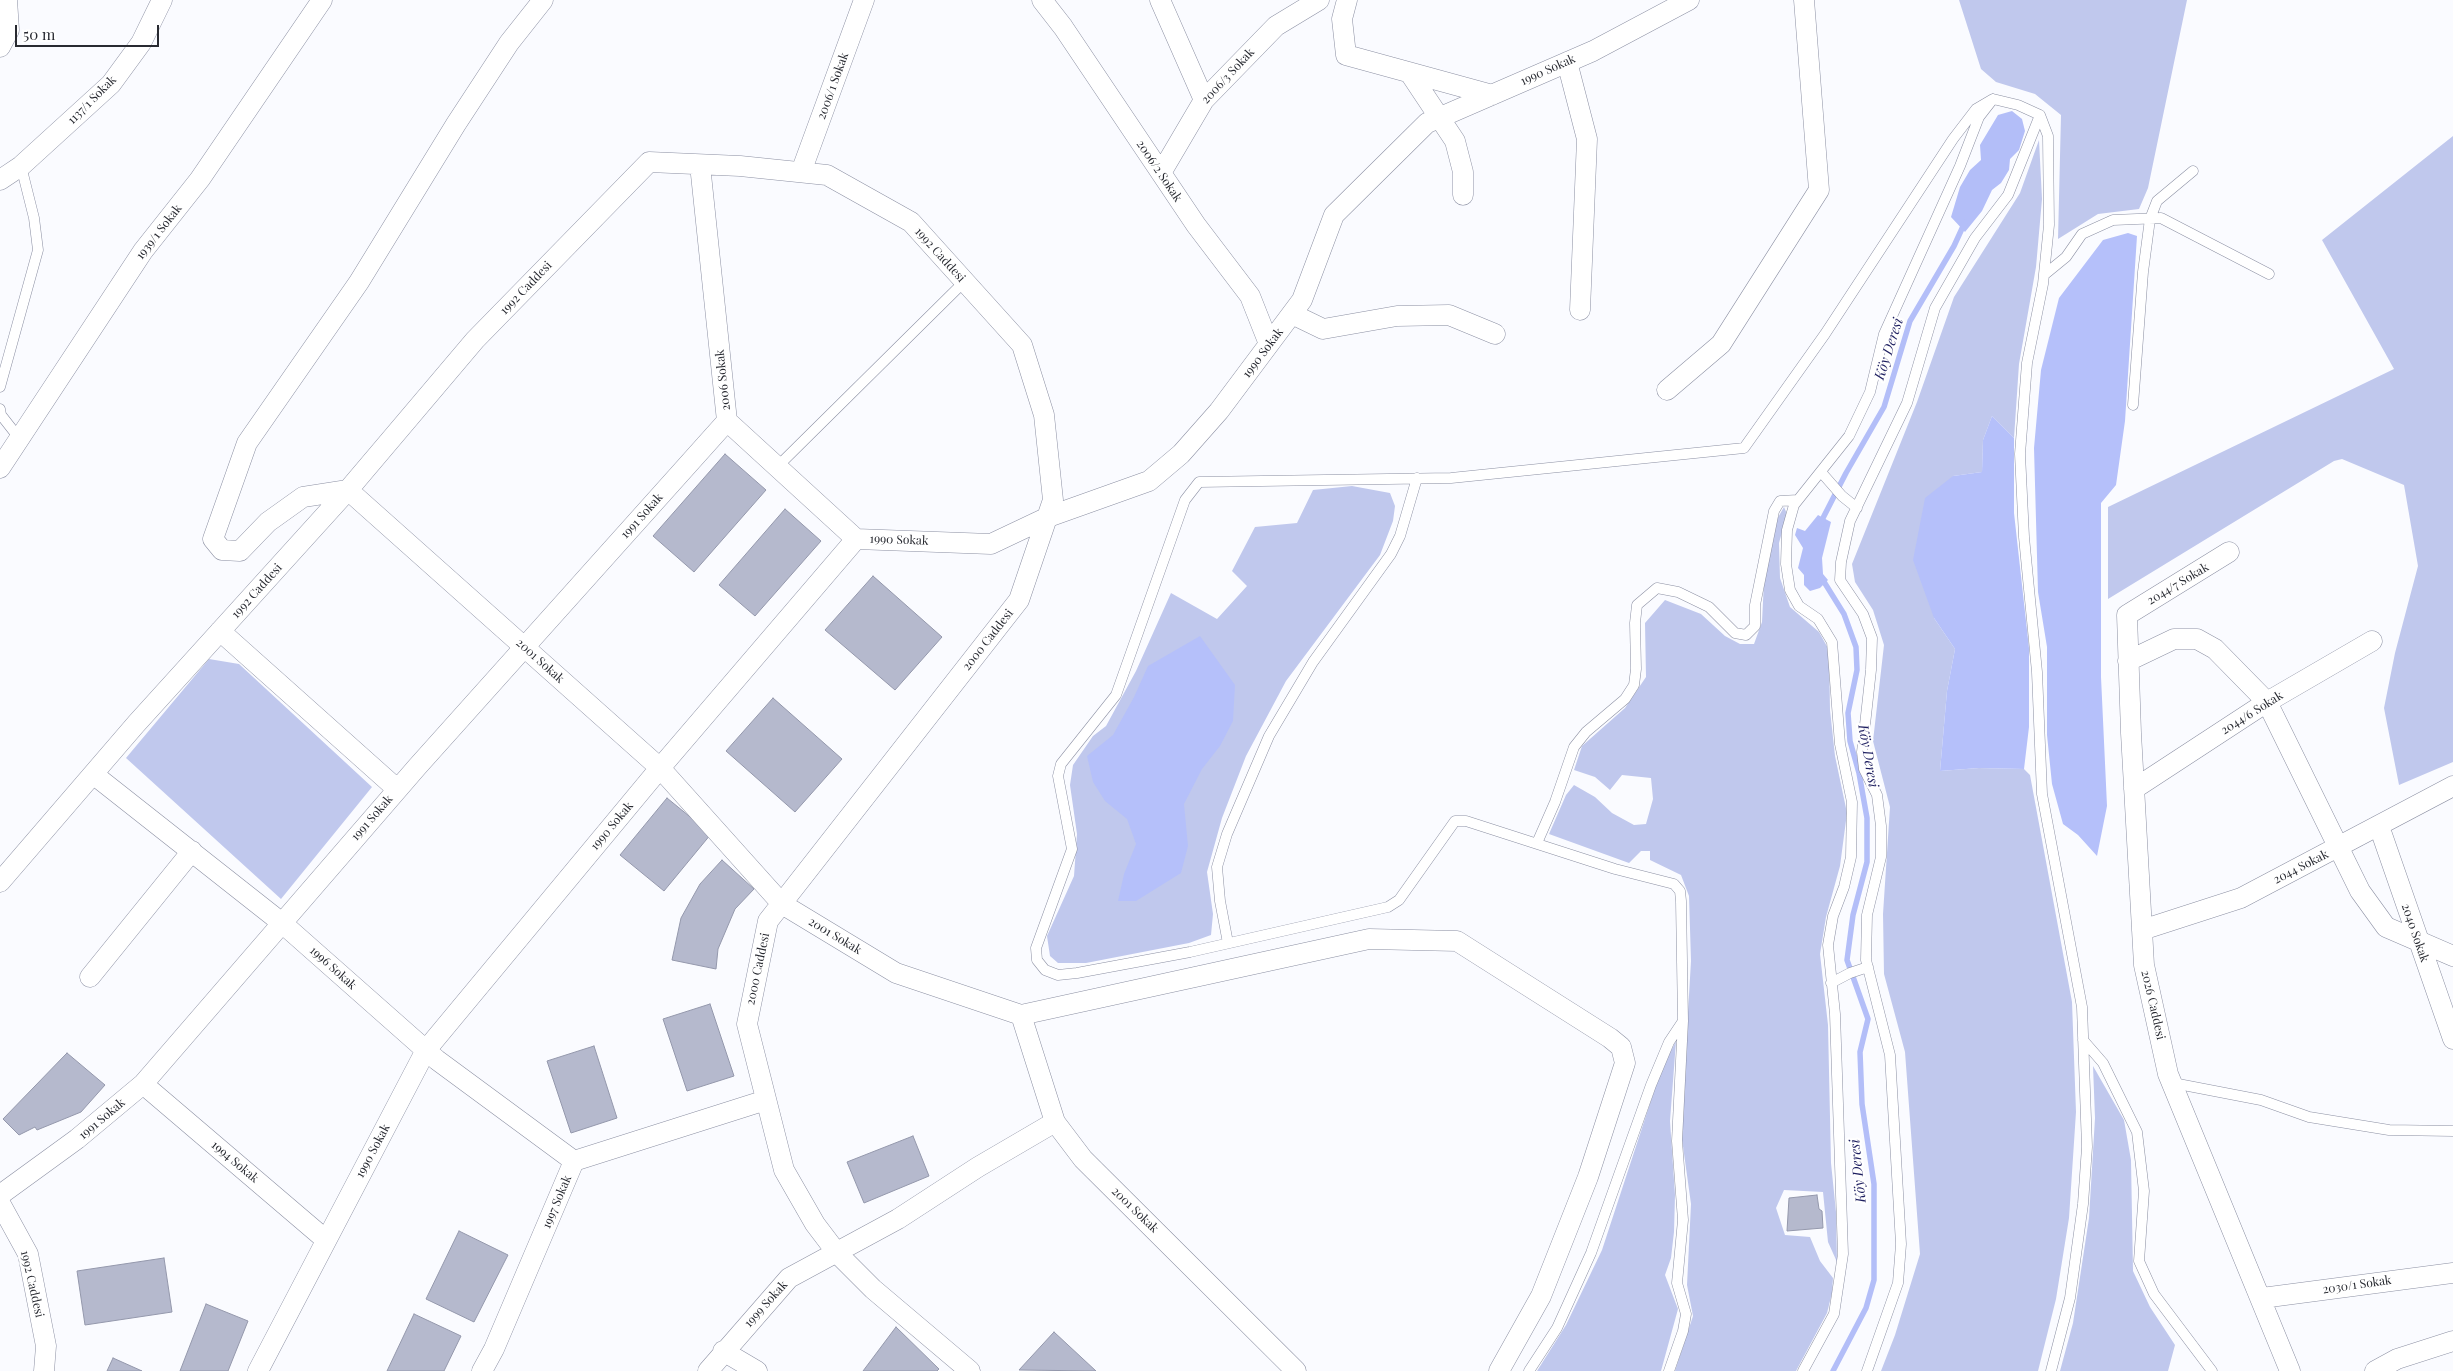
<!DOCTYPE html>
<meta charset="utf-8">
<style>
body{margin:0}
#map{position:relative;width:2453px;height:1371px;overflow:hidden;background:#fafbff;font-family:"Playfair Display",serif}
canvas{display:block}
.scale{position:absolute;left:15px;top:25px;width:144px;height:22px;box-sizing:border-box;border:2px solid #282a31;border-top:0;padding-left:6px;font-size:15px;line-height:18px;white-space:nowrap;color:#282a31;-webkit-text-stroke:4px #fff;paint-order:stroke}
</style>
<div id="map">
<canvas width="2453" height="1371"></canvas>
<div class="scale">50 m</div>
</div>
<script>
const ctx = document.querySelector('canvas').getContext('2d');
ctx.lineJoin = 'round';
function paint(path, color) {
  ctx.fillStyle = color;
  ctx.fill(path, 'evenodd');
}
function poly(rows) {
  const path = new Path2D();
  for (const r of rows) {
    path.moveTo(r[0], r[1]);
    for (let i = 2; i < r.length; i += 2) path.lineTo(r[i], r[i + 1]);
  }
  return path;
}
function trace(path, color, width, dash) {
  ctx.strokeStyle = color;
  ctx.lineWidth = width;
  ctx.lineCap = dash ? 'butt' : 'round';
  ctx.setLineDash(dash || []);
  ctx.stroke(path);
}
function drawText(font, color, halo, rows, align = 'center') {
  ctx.font = font + ' "Playfair Display",serif';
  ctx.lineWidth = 4.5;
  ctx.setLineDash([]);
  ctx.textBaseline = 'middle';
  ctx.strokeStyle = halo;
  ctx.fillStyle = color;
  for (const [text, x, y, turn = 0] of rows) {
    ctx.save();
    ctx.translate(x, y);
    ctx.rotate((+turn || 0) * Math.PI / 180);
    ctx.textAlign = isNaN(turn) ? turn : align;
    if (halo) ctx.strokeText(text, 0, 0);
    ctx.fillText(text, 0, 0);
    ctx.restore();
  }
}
paint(poly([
 [1959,0,2187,0,2148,188,2139,209,2098,214,2058,239,2061,115,2035,94,1996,82,1981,69],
 [2453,136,2453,762,2399,785,2384,708,2395,653,2418,566,2404,485,2342,459,2334,461,2108,599,2108,507,2394,369,2322,240],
 [2039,140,2042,199,2036,267,2019,364,2014,438,1992,416,1983,440,1982,472,1953,476,1934,618,1955,649,1947,691,1940,771,1979,768,2024,769,2030,775,2072,1002,2076,1112,2069,1218,2056,1299,2038,1371,1881,1371,1895,1335,1920,1254,1905,1052,1884,974,1883,914,1890,807,1873,741,1884,645,1873,610,1855,582,1852,564,1917,402,1954,297,2020,193],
 [1352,486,1390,493,1395,506,1393,521,1380,555,1286,681,1246,756,1222,818,1207,872,1213,914,1211,935,1189,943,1086,963,1058,963,1050,956,1047,936,1074,876,1077,834,1070,785,1073,765,1093,736,1106,726,1136,671,1171,593,1217,619,1247,586,1232,571,1255,527,1297,523,1313,490],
 [1784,507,1787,514,1779,543,1780,578,1790,607,1819,632,1829,650,1830,710,1835,756,1847,813,1840,866,1826,917,1820,954,1828,1025,1831,1163,1836,1212,1837,1262,1828,1242,1823,1192,1784,1190,1776,1208,1785,1235,1810,1237,1820,1261,1833,1278,1832,1293,1827,1313,1796,1371,1675,1371,1693,1316,1687,1285,1691,1204,1681,1132,1691,961,1689,896,1681,875,1650,860,1650,851,1641,851,1629,863,1549,834,1566,795,1574,785,1595,797,1612,813,1634,825,1646,824,1653,799,1651,778,1622,775,1610,790,1595,777,1574,770,1582,746,1625,708,1646,677,1645,623,1665,600,1701,614,1725,636,1740,644,1754,644,1762,622,1764,581,1776,521],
 [209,659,239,664,372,787,281,899,126,758],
 [1676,1041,1670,1121,1675,1195,1674,1232,1671,1258,1665,1275,1678,1309,1661,1371,1537,1371,1566,1325,1602,1250,1661,1070],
 [2093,1066,2124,1120,2131,1160,2133,1271,2150,1307,2175,1345,2168,1371,2060,1371,2073,1323,2089,1218,2095,1118]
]), '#c0c8ed');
paint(poly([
 [2128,233,2137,236,2125,421,2116,485,2101,503,2101,677,2107,806,2097,856,2078,835,2063,824,2052,784,2047,735,2047,647,2038,592,2034,448,2041,370,2059,298,2103,240],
 [1992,416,2014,438,2014,513,2029,648,2029,727,2024,769,1979,768,1940,771,1947,691,1955,649,1934,618,1913,560,1925,498,1953,476,1982,472,1983,440],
 [1200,636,1235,685,1233,721,1220,746,1202,769,1184,804,1188,846,1181,873,1136,901,1118,901,1124,874,1136,844,1127,819,1105,801,1093,782,1087,756,1113,735,1134,697,1148,666]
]), '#b5c0fa');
paint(poly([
 [2012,111,2022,119,2025,131,2019,150,2010,159,2009,170,2001,183,1992,190,1982,211,1965,232,1951,217,1960,187,1970,170,1981,160,1980,145,1998,115],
 [1818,515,1831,522,1822,558,1823,574,1828,580,1820,588,1810,591,1804,585,1804,575,1798,568,1803,548,1795,535,1797,528,1805,531]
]), '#b3bef8');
trace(poly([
 [1822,524,1823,518,1846,473,1884,407,1910,321,1954,246,1965,222],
 [1821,577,1844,614,1856,647,1857,670,1848,713,1850,741,1859,773,1867,818,1867,862,1853,915,1847,960,1868,1019,1860,1052,1862,1104,1874,1184,1874,1280,1866,1308,1833,1371]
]), '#b3bef8', 5.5);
const building = poly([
 [725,454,766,490,694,572,653,536,725,454],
 [785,509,821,541,755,616,719,585,785,509],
 [873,576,942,637,895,690,825,630,873,576],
 [773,698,842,759,795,812,726,751,773,698],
 [667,798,711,834,664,891,620,855,667,798],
 [722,860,754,889,735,909,718,949,716,969,672,960,681,918,700,884,722,860],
 [710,1004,734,1076,687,1091,663,1019,710,1004],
 [594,1046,617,1118,571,1133,547,1061,594,1046],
 [67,1053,105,1085,81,1112,37,1130,35,1127,19,1135,3,1119,67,1053],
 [913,1136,929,1176,864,1203,847,1162,913,1136],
 [1817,1195,1819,1209,1822,1211,1823,1228,1787,1231,1789,1198,1817,1195],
 [459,1231,508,1255,474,1322,426,1299,459,1231],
 [164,1258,172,1312,85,1325,77,1271,164,1258],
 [206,1304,248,1321,228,1371,180,1371,206,1304],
 [414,1314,461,1336,444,1371,387,1371,414,1314],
 [896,1327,939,1369,937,1371,863,1371,896,1327],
 [1054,1332,1096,1371,1019,1370,1054,1332],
 [113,1358,142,1371,107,1371,113,1358]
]);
paint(building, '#b5b9cd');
trace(building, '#9498ac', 1);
const lane = poly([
 [2044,275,2066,257,2082,234,2113,220,2161,218,2269,274],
 [0,387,38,250,34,218,21,166],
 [2133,405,2143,272,2150,219,2157,201,2193,171],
 [0,409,1,415,19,438],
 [777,467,964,282],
 [1821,472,1842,496,1857,508],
 [1537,843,1555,802,1574,747,1586,732,1625,699,1634,685,1636,669,1635,623,1637,605,1657,588,1678,592,1709,607,1735,633,1746,635,1755,626,1755,605,1774,511,1780,501,1798,500],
 [1228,943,1220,901,1217,867,1227,834,1269,736,1313,662,1391,554,1400,536,1417,478],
 [1831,983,1850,973,1868,967],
 [2083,1040,2103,1063,2137,1132,2144,1191,2139,1261,2154,1294,2212,1371],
 [2173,1083,2261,1100,2309,1117,2389,1130,2453,1131],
 [1529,1371,1557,1328,1591,1253,1651,1085,1669,1042,1683,1021],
 [1669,1371,1683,1331,1686,1314,1677,1283,1683,1220,1677,1141,1683,1021,1681,901,1680,891,1674,884,1615,869,1466,821,1455,821,1399,900,1388,907,1190,952,1077,973,1058,975,1045,970,1037,960,1036,948,1072,849,1058,776,1061,764,1116,695,1185,500,1199,482,1451,478,1744,448,1825,334,1953,139,1976,109,1993,99],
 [1803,1371,1834,1314,1843,1254,1835,1014,1828,945,1833,916,1844,887,1851,857,1852,802,1840,744,1832,642,1818,619,1799,606,1790,590,1786,564,1787,530,1794,505,1849,436,1870,392,1884,334,1960,166,1979,117,1993,99,2018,105,2040,115,2048,136,2049,225,2043,284,2027,363,2020,454,2024,537,2037,672,2042,794,2082,1007,2087,1147,2083,1204,2070,1298,2051,1371],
 [1867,1371,1898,1283,1901,1244,1890,1055,1866,960,1867,915,1881,857,1881,826,1877,795,1864,769,1862,752,1871,670,1872,638,1863,614,1840,580,1841,562,1850,521,1907,403,1935,308,1975,238,2008,195,2040,115]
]);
const street = poly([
 [543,0,509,43,456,124,359,282,247,443,213,539,222,550,240,551,268,522,303,497,348,490,660,768,782,904,896,973,1021,1015,1055,1122,1083,1159,1296,1371],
 [1042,0,1063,27,1196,225,1250,296,1269,344],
 [1160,0,1204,100],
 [1347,0,1342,19,1346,55,1492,95],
 [0,47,9,30,7,0],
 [1567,62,1587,139,1580,310],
 [1409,72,1455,141,1463,172,1463,195],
 [700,165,727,421,856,539],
 [801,172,864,0],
 [1161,173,1204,100,1276,26,1319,0],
 [0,180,21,166,111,84,141,43,162,0],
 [1292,314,1323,329,1397,316,1449,315,1495,334],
 [1667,390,1721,344,1819,190,1804,0],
 [0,468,143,251,200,179,322,0],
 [856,539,991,544,1048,517,1149,481,1181,454,1219,411,1302,300,1334,215,1427,123,1593,51,1689,0],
 [2229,552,2127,615,2131,733,2144,965,2168,1074,2290,1371],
 [220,631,397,789],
 [2128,661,2174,639,2197,639,2215,649,2267,702,2360,891,2386,927,2453,956],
 [93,774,282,923,437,1060,574,1161],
 [2134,789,2267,702,2372,641],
 [2379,826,2453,1039],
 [0,882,136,724,348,490,475,340,649,162,740,166,827,175,911,222,1022,345,1044,415,1053,500,1019,600,768,921,747,1024,784,1170,815,1224,837,1253,873,1289,970,1371],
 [2142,930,2241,898,2453,786],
 [90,977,192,851],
 [1021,1015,1369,939,1457,941,1610,1038,1621,1047,1625,1063,1588,1177,1541,1296,1499,1371],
 [143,1084,326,1240],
 [0,1195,77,1139,143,1084,417,767,727,421],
 [0,1203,28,1254,46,1346,44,1371],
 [2262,1298,2453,1273],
 [723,1351,757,1371],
 [258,1371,426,1050,660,768,856,539],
 [482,1371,494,1349,574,1161,766,1100],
 [708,1371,789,1278,898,1219,978,1167,1055,1122],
 [2375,1371,2397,1359,2453,1341]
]);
trace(lane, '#8c90a3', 11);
trace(street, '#8c90a3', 21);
trace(lane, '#fff', 10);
trace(street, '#fff', 20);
drawText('12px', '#282a31', '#fff', [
 ["1990 Sokak",1548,70,-24],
 ["2006/3 Sokak",1228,76,-47],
 ["2006/1 Sokak",833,86,-70],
 ["1137/1 Sokak",92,100,-45],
 ["2006/2 Sokak",1159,171,56],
 ["1939/1 Sokak",159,232,-52],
 ["1992 Caddesi",940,255,48],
 ["1992 Caddesi",526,288,-46],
 ["1990 Sokak",1263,353,-53],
 ["2006 Sokak",723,380,-96],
 ["1991 Sokak",642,516,-48],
 ["1990 Sokak",899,540,2],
 ["2044/7 Sokak",2178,584,-31],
 ["1992 Caddesi",257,591,-48],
 ["2000 Caddesi",988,640,-52],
 ["2001 Sokak",540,661,42],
 ["2044/6 Sokak",2252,713,-32],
 ["1991 Sokak",372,818,-49],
 ["1990 Sokak",612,826,-50],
 ["2044 Sokak",2301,867,-27],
 ["2040 Sokak",2415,933,71],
 ["2001 Sokak",835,936,31],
 ["1996 Sokak",333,968,42],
 ["2000 Caddesi",758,969,-78],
 ["2026 Caddesi",2153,1005,77],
 ["1991 Sokak",102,1119,-40],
 ["1990 Sokak",373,1151,-62],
 ["1994 Sokak",235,1162,40],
 ["1997 Sokak",557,1202,-67],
 ["2001 Sokak",1135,1210,44],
 ["1992 Caddesi",32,1284,77],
 ["2030/1 Sokak",2357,1285,-8],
 ["1999 Sokak",766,1304,-48]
]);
drawText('italic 14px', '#1e1f60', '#fff', [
 ["Köy Deresi",1889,349,-72],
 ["Köy Deresi",1868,756,80],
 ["Köy Deresi",1858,1171,-96]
]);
</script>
